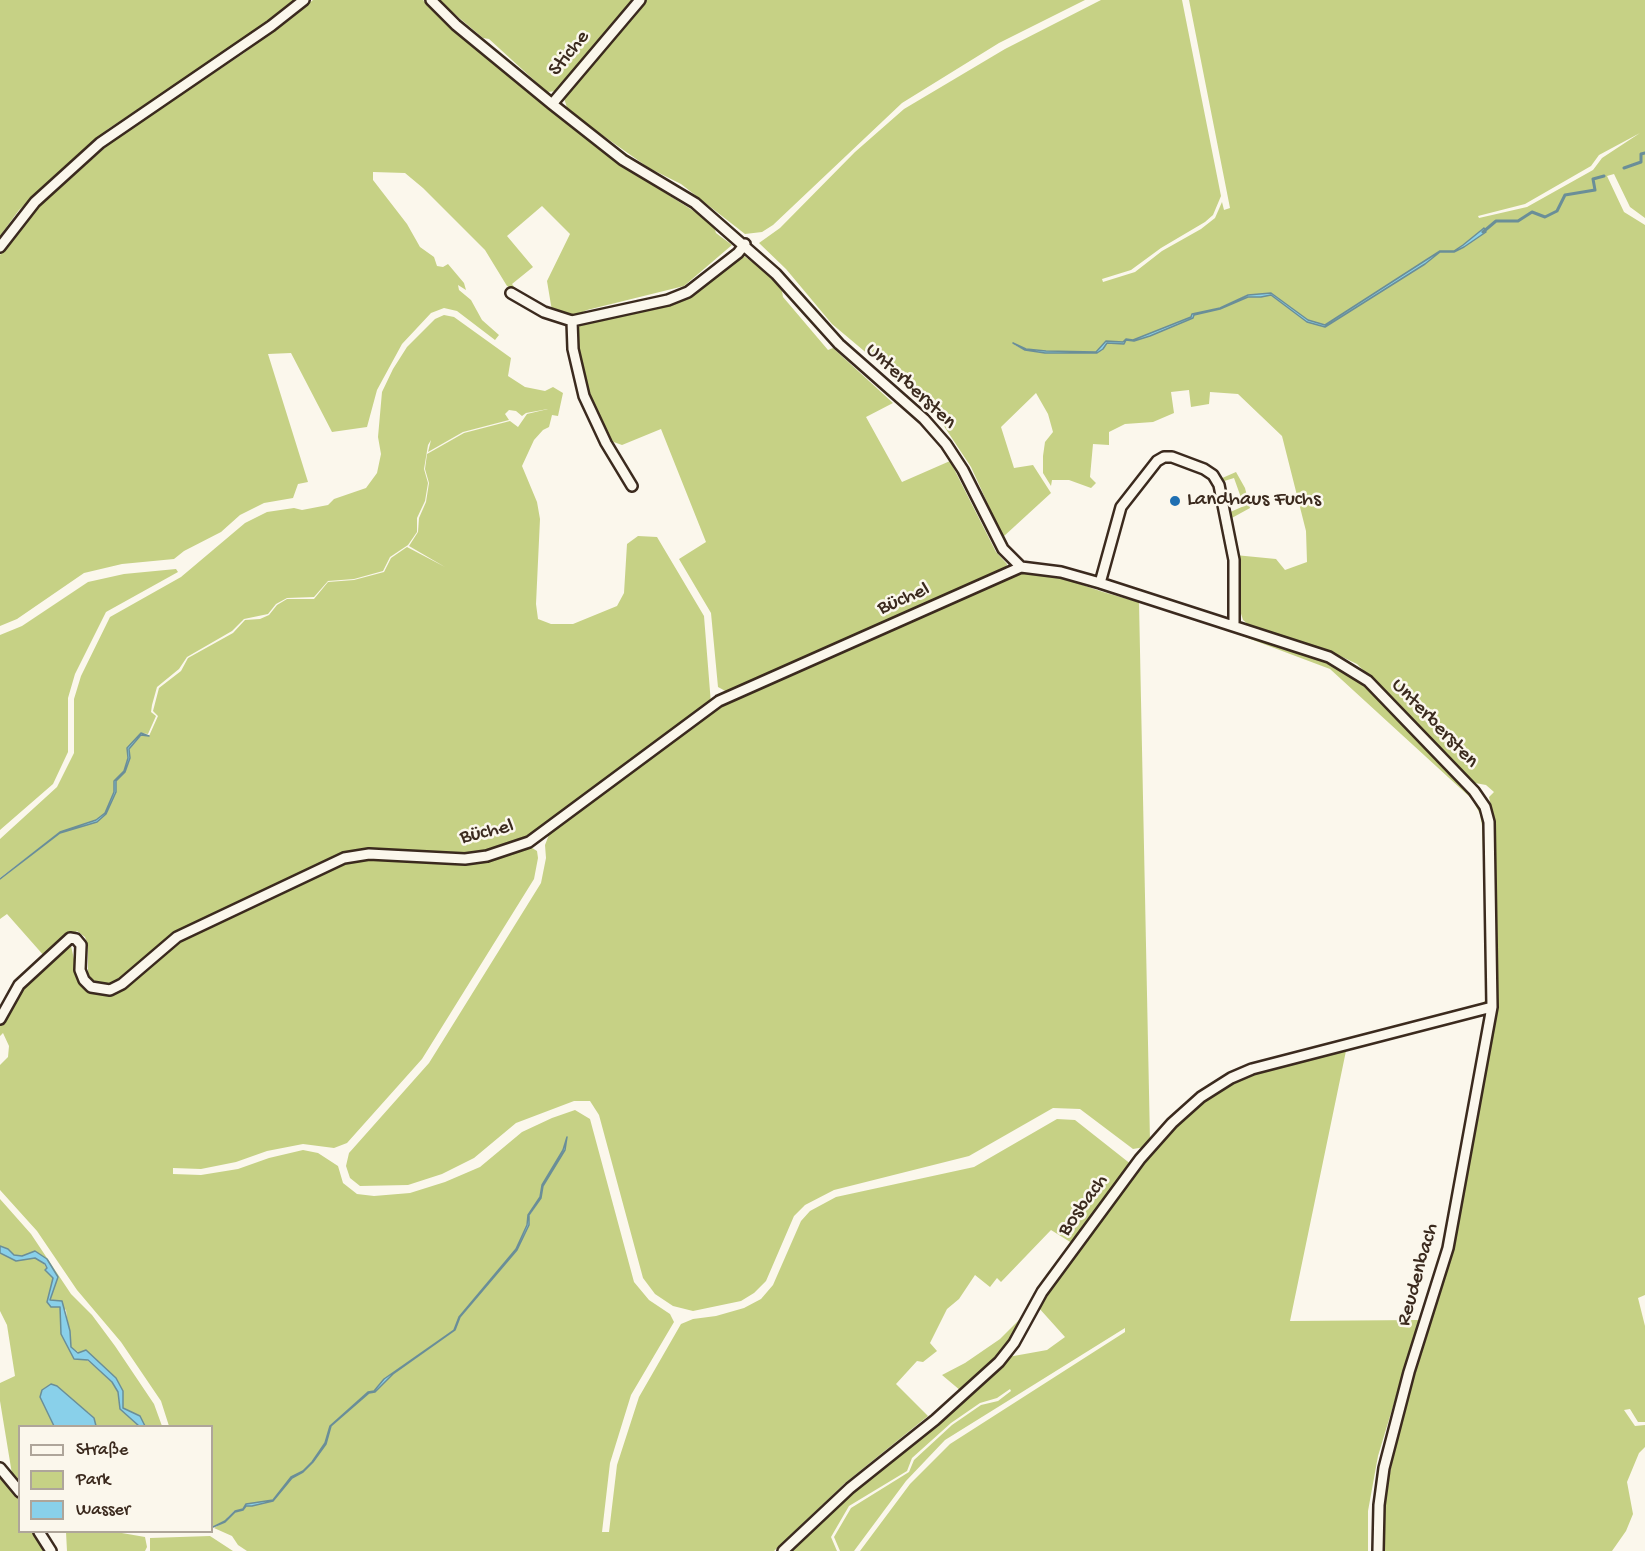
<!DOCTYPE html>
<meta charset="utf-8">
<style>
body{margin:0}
#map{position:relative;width:1645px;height:1551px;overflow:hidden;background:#fbf7ec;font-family:"Gochi Hand",sans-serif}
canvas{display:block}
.legend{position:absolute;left:18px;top:1425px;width:195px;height:108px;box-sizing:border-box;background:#fbf7ec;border:2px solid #aea59a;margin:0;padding:8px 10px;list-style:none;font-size:18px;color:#3b2a1e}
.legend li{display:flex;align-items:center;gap:12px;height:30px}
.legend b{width:30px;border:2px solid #aea59a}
</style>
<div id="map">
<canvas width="1645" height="1551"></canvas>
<ul class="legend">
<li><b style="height:8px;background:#fbf7ec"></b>Straße</li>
<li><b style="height:16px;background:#c6d185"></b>Park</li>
<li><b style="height:16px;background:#89d0ea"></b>Wasser</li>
</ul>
</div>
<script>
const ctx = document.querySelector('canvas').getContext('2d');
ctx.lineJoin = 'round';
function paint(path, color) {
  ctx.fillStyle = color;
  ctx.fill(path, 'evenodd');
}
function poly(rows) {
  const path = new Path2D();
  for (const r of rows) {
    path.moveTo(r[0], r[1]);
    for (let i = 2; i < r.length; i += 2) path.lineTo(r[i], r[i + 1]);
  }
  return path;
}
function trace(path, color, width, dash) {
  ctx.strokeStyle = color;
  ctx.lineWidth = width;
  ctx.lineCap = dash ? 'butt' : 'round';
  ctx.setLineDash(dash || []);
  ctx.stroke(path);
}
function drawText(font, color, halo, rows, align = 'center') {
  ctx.font = font + ' "Gochi Hand",sans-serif';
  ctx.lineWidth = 5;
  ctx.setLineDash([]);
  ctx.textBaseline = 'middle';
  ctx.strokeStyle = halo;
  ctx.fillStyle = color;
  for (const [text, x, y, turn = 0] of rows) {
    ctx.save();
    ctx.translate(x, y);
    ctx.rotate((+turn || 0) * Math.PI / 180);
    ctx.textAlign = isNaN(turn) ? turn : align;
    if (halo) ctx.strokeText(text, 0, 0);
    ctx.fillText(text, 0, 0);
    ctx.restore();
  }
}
paint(poly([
 [0,0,297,0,237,44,108,129,19,210,0,236],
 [313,0,423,0,495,65,621,165,700,215,714,227,716,233,732,245,684,286,587,310,572,317,552,311,547,281,570,234,542,206,507,236,533,267,512,284,521,296,507,286,485,250,423,188,405,173,373,172,373,180,407,224,420,247,434,257,437,266,443,267,448,264,464,283,466,290,458,285,459,290,471,300,482,320,499,335,495,340,457,311,444,308,431,313,402,344,377,390,367,427,332,432,291,353,268,354,308,482,298,484,293,498,264,503,240,515,221,532,184,551,174,559,122,564,84,573,17,619,0,626,0,255,36,209,116,138,244,53],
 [438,0,635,0,557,91,547,92,489,39,483,38],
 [645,0,1085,0,999,43,902,103,773,225,762,232,745,234,681,184,649,168,568,111,564,98],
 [1101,0,1182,0,1221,196,1213,215,1205,222,1161,248,1131,270,1102,279,1103,282,1135,272,1162,251,1201,229,1215,218,1222,202,1224,210,1230,208,1189,0,1645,0,1645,218,1630,207,1614,174,1607,176,1624,212,1645,225,1645,1295,1638,1298,1645,1326,1645,1422,1638,1422,1630,1409,1624,1410,1635,1426,1645,1425,1645,1447,1639,1453,1627,1482,1633,1514,1626,1531,1612,1551,1380,1551,1387,1489,1398,1431,1414,1363,1447,1265,1457,1223,1498,1009,1494,820,1489,797,1494,792,1486,785,1475,783,1357,664,1338,655,1250,626,1243,620,1238,604,1235,555,1276,559,1285,570,1307,562,1306,531,1282,436,1238,394,1210,392,1209,404,1191,407,1189,390,1171,392,1174,413,1153,422,1125,424,1109,432,1109,445,1093,444,1090,477,1096,483,1091,488,1069,480,1052,480,1051,486,1043,473,1043,456,1045,442,1053,432,1048,414,1036,393,1001,427,1014,468,1033,465,1051,493,1003,537,971,467,932,408,832,324,786,269,759,243,780,228,855,152,904,109,1005,49],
 [1640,133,1602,158,1593,170,1527,207,1479,218,1478,216,1525,204,1591,166,1599,155],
 [1440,251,1454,251,1440,252,1425,264,1325,327,1307,322,1271,295,1261,297,1248,297,1220,309,1193,315,1193,318,1134,341,1126,340,1124,344,1107,342,1103,349,1097,353,1045,353,1025,350,1013,344,1026,349,1046,351,1096,352,1106,341,1123,342,1126,339,1133,340,1192,317,1192,314,1220,308,1247,295,1271,293,1308,320,1325,325],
 [740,256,744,256,765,271,782,291,783,297,828,350,833,348,893,403,866,417,902,482,950,461,996,552,1007,564,1006,571,729,693,718,687,711,613,679,559,706,542,661,429,622,445,608,440,589,397,574,337,579,325,585,322,690,296],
 [444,315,454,317,511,358,508,376,525,387,545,391,553,387,563,393,558,416,552,415,549,427,543,430,534,440,522,466,537,502,540,519,536,604,538,619,551,624,573,624,617,606,624,593,627,544,638,536,657,537,704,616,711,704,531,837,487,853,465,856,362,851,190,925,111,985,94,982,88,974,88,946,85,937,77,931,45,957,7,914,0,919,0,879,60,833,97,821,106,814,116,792,116,781,125,772,130,758,129,749,142,735,149,736,158,716,153,711,159,688,181,671,188,658,233,633,245,620,260,619,269,615,277,605,287,599,314,599,328,582,354,580,384,572,391,558,407,547,445,567,409,546,418,532,419,518,426,502,429,483,425,469,427,454,464,433,510,421,518,427,527,414,548,409,526,413,522,416,516,411,509,410,505,414,509,420,463,432,428,452,431,440,428,445,424,469,428,483,425,501,417,518,417,532,408,545,390,557,383,571,354,579,328,581,314,597,287,598,276,604,268,614,244,619,232,631,187,657,179,669,157,687,152,705,151,712,156,716,148,734,141,733,127,748,128,758,124,771,114,781,114,792,105,813,96,820,60,832,0,878,0,839,57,787,74,753,74,699,81,676,110,617,181,577,245,523,267,512,294,508,302,510,328,505,334,499,366,488,377,473,381,454,378,437,382,392,393,369,407,347,435,319],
 [1236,472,1245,488,1250,508,1230,519,1228,513,1244,506,1234,478,1221,482,1220,479],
 [176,569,178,572,106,612,75,674,68,698,68,752,53,784,0,830,0,635,22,626,88,582,124,574],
 [1019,573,1059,577,1103,592,1138,602,1139,599,1305,653,1330,662,1367,686,1470,790,1482,807,1486,825,1489,973,1489,997,1485,1004,1479,1006,1487,999,1488,977,1482,826,1480,814,1472,799,1330,669,1221,628,1139,602,1150,1141,1145,1147,1133,1149,1080,1109,1053,1108,969,1156,834,1190,805,1205,794,1216,766,1281,754,1293,741,1301,693,1311,673,1306,655,1294,643,1278,599,1115,590,1101,574,1101,516,1123,474,1158,442,1174,408,1185,360,1186,350,1178,346,1166,349,1153,429,1063,541,883,546,858,545,845,550,832,720,706],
 [529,846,537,851,538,858,534,879,422,1059,347,1143,334,1148,303,1144,267,1151,236,1162,201,1169,173,1168,173,1174,201,1175,238,1169,269,1158,303,1150,318,1153,338,1166,343,1183,357,1194,374,1196,410,1193,445,1182,480,1167,522,1132,552,1118,575,1110,590,1119,634,1282,649,1300,670,1314,674,1322,631,1395,610,1463,602,1532,609,1532,617,1465,639,1397,681,1324,693,1319,716,1316,744,1308,761,1299,773,1285,801,1221,810,1211,836,1197,974,1167,1057,1119,1075,1120,1132,1165,1075,1245,1051,1230,1001,1282,997,1278,990,1287,975,1275,959,1299,947,1309,930,1343,937,1351,923,1362,917,1361,896,1384,928,1416,845,1483,774,1551,247,1551,238,1545,232,1536,214,1528,225,1521,212,1527,212,1426,169,1426,161,1401,121,1342,77,1290,37,1231,0,1190,0,1065,8,1057,9,1046,3,1033,0,1036,0,1026,17,993,71,946,76,968,89,989,100,994,114,992,194,930,351,859,385,858,466,863],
 [567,1138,565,1150,543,1186,541,1198,529,1216,529,1225,517,1250,460,1317,455,1330,393,1374,375,1392,369,1393,331,1426,326,1444,313,1462,303,1472,292,1478,273,1501,252,1506,246,1505,243,1510,235,1512,226,1521,228,1517,234,1511,243,1509,246,1504,273,1500,291,1477,303,1471,312,1462,325,1443,330,1426,368,1392,374,1391,384,1379,454,1330,459,1317,516,1249,527,1225,528,1215,540,1197,542,1185,563,1150],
 [1347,1046,1290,1321,1419,1320,1378,1456,1368,1511,1368,1551,860,1551,910,1484,950,1444,1125,1332,1125,1328,945,1440,906,1481,854,1551,840,1551,834,1537,851,1508,909,1472,914,1460,952,1425,981,1405,998,1401,1011,1391,1010,1389,997,1398,980,1403,951,1423,912,1458,907,1471,849,1506,831,1537,837,1551,790,1551,853,1492,990,1379,1008,1357,1047,1350,1065,1337,1038,1307,1150,1151,1172,1127,1216,1091,1233,1081],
 [0,1199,31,1234,71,1294,92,1315,115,1346,154,1404,162,1426,145,1426,140,1416,123,1408,123,1391,116,1378,71,1347,66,1310,50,1300,58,1277,47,1259,35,1251,22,1256,14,1255,8,1249,0,1246],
 [0,1253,16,1261,35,1258,44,1264,53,1278,47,1302,60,1307,61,1334,74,1358,87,1360,112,1382,118,1392,120,1409,139,1426,95,1426,94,1418,88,1412,52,1423,55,1426,20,1426,19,1485,12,1474,0,1401,0,1383,15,1376,7,1325,0,1311],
 [1029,1310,1010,1342,996,1359,961,1391,942,1375,965,1363,1000,1339],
 [0,1473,19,1500,20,1532,34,1532,43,1551,0,1551],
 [66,1532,116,1532,145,1537,147,1547,145,1551,67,1551],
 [210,1536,233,1551,150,1551,150,1538]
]), '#c6d185');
const water = poly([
 [1484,228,1486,232,1464,247,1454,252,1440,252,1425,264,1325,327,1307,322,1271,295,1261,297,1248,297,1220,309,1194,315,1193,318,1150,336,1134,341,1126,340,1124,344,1107,343,1103,349,1097,353,1045,353,1025,350,1013,343,1026,349,1046,351,1096,352,1106,341,1123,342,1126,339,1133,340,1191,317,1192,314,1220,308,1248,295,1271,293,1308,320,1325,325,1440,251,1454,251,1463,245,1484,228],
 [141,733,149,736,141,735,129,749,130,758,125,772,116,781,116,792,106,814,97,822,60,833,0,879,60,832,96,820,105,813,114,792,114,781,124,771,128,758,127,748,141,733],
 [567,1137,565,1150,543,1186,541,1198,529,1215,529,1225,517,1250,460,1317,455,1330,393,1374,375,1392,369,1393,331,1426,326,1444,313,1462,303,1472,292,1478,273,1501,252,1506,246,1506,243,1510,235,1512,225,1522,213,1527,225,1521,235,1511,243,1509,246,1504,273,1500,291,1477,303,1471,312,1462,325,1443,330,1426,368,1392,374,1391,384,1379,454,1330,459,1317,516,1249,527,1225,528,1215,540,1197,542,1185,563,1150,567,1137],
 [0,1246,8,1249,14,1255,22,1256,35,1251,47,1259,58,1277,50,1300,62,1301,70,1331,71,1347,78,1353,86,1350,116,1378,123,1391,123,1408,140,1416,145,1426,139,1426,120,1409,118,1392,112,1382,88,1360,74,1359,61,1334,60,1307,51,1307,47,1302,53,1278,45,1270,47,1268,45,1264,35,1258,16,1261,0,1253,0,1246],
 [51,1384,57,1386,94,1418,96,1426,54,1426,40,1397,42,1390,51,1384]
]);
paint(water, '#89d0ea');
trace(water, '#6a8e98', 1.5);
trace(poly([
 [1624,168,1641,162,1641,154,1645,153],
 [1483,232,1496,221,1518,221,1532,212,1545,217,1557,211,1565,195,1595,190,1593,179,1604,176]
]), '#6a8e98', 3);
const minor = poly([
 [431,0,456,25,552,104,623,160,695,203,776,274,839,344,924,419,946,444,963,470,1003,549,1021,567,1061,572,1100,583,1329,657,1368,681,1474,791,1485,807,1489,822,1492,1007,1448,1248,1409,1372,1384,1468,1379,1505,1378,1551],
 [552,104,640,0],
 [0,247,35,202,100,143,271,26,304,0],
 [511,293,544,312,572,321,668,300,688,292,738,253,745,244],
 [572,321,573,349,584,396,606,443,632,486],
 [1100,583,1121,507,1157,461,1164,457,1172,457,1204,469,1213,475,1219,485,1234,560,1234,625],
 [0,1019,19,985,70,938,76,939,81,945,80,970,84,980,91,987,110,990,122,984,177,937,344,858,369,854,465,859,487,856,529,842,719,701,1021,567],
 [0,1468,20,1492],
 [39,1532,51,1551],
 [783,1551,850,1488,935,1420,999,1362,1014,1343,1042,1292,1140,1159,1172,1123,1201,1097,1231,1078,1252,1069,1492,1007]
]);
trace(minor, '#3b2a1e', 14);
trace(minor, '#fbf7ec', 9);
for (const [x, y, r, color] of [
 [1175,501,6,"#1f6fb2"]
]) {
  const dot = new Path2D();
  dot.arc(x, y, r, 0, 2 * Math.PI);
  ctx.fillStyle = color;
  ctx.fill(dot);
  trace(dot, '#fbf7ec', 2);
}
drawText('21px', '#3b2a1e', '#fbf7ec', [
 ["Stiche",570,54,-51],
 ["Unterbersten",910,387,43],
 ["Büchel",904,600,-23],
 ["Unterbersten",1434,724,46],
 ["Büchel",487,833,-13],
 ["Bosbach",1084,1206,-54],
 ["Reudenbach",1419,1275,-74]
]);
drawText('21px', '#3b2a1e', '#fbf7ec', [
 ["Landhaus Fuchs",1187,501]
], 'left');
</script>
